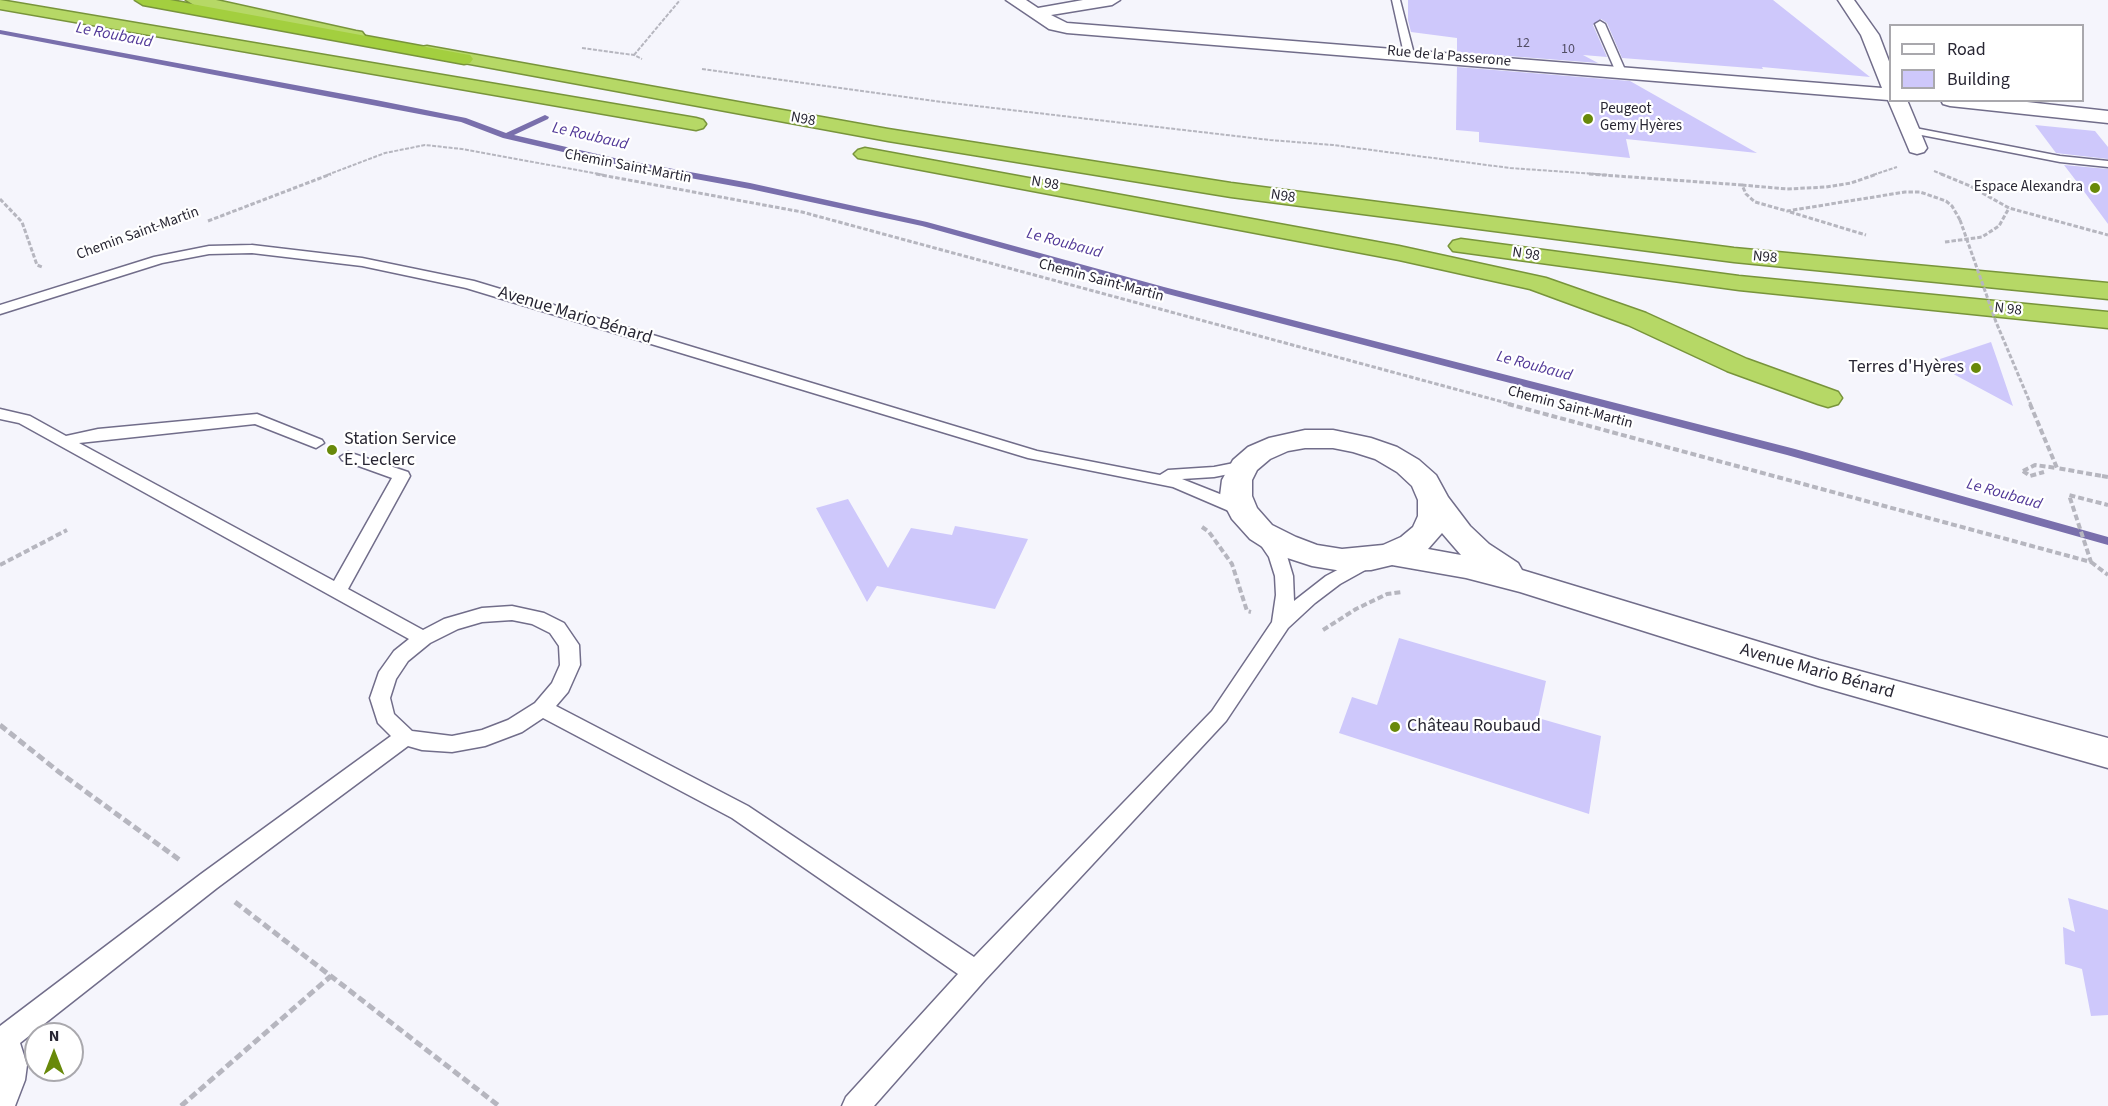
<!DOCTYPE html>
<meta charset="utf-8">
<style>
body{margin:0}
#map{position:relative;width:2108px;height:1106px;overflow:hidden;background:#f5f5fc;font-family:"Source Sans 3",sans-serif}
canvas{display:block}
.legend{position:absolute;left:1889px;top:24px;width:195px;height:78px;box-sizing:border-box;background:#fff;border:2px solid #a9a8ad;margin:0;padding:8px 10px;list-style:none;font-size:18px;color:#282633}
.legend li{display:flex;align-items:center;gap:12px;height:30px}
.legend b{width:30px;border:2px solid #a9a8ad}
.north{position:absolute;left:24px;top:1022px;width:60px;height:60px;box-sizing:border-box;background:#fff;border:2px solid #a9a8ad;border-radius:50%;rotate:0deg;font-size:16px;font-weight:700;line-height:24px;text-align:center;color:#282633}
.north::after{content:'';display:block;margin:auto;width:21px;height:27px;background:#68890a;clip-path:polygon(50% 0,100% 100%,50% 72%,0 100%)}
</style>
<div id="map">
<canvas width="2108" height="1106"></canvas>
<ul class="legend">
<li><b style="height:8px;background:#fff"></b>Road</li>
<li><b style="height:16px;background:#cec8fb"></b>Building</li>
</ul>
<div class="north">N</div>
</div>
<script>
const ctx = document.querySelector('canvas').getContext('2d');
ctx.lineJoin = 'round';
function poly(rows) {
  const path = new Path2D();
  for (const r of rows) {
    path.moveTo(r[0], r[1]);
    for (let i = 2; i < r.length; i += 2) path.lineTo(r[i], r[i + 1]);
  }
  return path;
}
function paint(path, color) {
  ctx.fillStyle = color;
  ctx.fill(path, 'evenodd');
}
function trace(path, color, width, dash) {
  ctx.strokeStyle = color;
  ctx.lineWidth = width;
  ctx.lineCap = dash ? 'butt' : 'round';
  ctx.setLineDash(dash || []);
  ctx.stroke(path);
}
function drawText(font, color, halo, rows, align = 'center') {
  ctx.font = font + ' "Source Sans 3",sans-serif';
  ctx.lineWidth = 4.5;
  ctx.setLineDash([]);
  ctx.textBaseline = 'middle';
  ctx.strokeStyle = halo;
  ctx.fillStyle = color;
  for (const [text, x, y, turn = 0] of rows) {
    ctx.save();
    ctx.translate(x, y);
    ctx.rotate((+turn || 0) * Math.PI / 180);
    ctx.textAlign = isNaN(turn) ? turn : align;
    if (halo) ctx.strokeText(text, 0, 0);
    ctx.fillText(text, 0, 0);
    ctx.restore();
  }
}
paint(poly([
 [0,30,376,100,466,118,506,133,545,115,549,117,548,119,514,135,619,159,750,183,927,222,1164,287,1795,449,2108,537,2108,545,1787,455,1156,291,922,226,750,189,619,165,503,138,461,122,0,34,0,30]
]), '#796fac');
paint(poly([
 [1408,0,1773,0,1870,77,1762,67,1763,69,1622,58,1607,23,1601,19,1593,25,1607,57,1583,55,1598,63,1457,52,1457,38,1411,32,1408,20],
 [1457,67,1630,81,1757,153,1626,139,1630,158,1479,142,1479,132,1456,130],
 [2035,125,2095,131,2108,147,2108,159,2056,153],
 [2064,165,2108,169,2108,224,2077,182],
 [1991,342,1998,362,2013,406,1931,362],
 [848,499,888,568,911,528,952,535,955,526,1028,539,995,609,877,586,867,602,816,508],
 [1399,638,1546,681,1538,718,1601,736,1589,814,1339,733,1352,697,1377,705],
 [2068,898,2108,910,2108,1015,2091,1016,2082,969,2065,964,2063,927,2075,932]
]), '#cec8fb');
const service = poly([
 [1392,0,1400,0,1414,54,1412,56,1404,54,1392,0],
 [1600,21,1605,24,1626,72,1625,74,1616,72,1595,24,1600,21],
 [1910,127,2060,156,2108,161,2108,167,2060,162,1906,132,1904,130,1910,127],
 [252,245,362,258,474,281,1037,451,1160,475,1168,470,1214,467,1244,461,1250,462,1252,466,1250,470,1244,471,1214,477,1182,479,1230,498,1249,508,1252,512,1249,516,1243,517,1173,487,1028,458,466,288,362,266,252,253,209,254,162,263,0,314,0,305,154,257,209,246,252,245],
 [0,409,30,416,66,436,98,429,257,414,322,440,324,443,316,448,255,424,79,443,334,581,392,478,342,460,340,457,348,452,408,472,410,476,348,589,423,630,444,619,482,608,512,606,544,613,564,623,579,645,580,665,568,692,556,706,748,806,974,957,1212,711,1272,622,1276,595,1275,576,1269,557,1254,535,1257,531,1269,531,1287,556,1293,576,1294,601,1326,576,1364,556,1370,554,1376,556,1379,560,1376,564,1340,584,1315,603,1288,628,1226,721,985,980,874,1106,842,1106,846,1097,958,974,732,818,543,718,522,732,485,746,452,752,422,750,408,746,217,888,20,1043,27,1065,25,1080,15,1106,0,1106,0,1026,201,874,391,736,378,723,370,698,379,672,394,651,409,639,19,423,0,419,0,409],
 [512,620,532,624,550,633,559,646,560,665,552,683,535,703,508,720,482,730,452,736,412,731,394,714,390,698,396,679,408,661,430,643,458,629,482,622,512,620]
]);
const minor = poly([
 [1006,0,1026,0,1038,8,1083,0,1120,0,1112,5,1051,15,1067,23,1882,88,1861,35,1838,0,1854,0,1879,35,1890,64,1890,100,1907,100,1927,148,1924,152,1917,154,1910,152,1888,100,1067,33,1049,29,1006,0],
 [1941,100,2009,100,2108,111,2108,123,1950,106,1943,104,1941,100],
 [1305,430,1333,430,1371,438,1397,447,1419,460,1436,475,1448,497,1470,526,1489,544,1518,563,1522,570,1819,660,2108,738,2108,768,1818,686,1520,592,1466,578,1392,565,1371,570,1342,571,1312,566,1272,553,1250,539,1232,519,1220,496,1222,480,1233,460,1248,447,1269,438,1305,430],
 [1305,448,1333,448,1353,452,1375,459,1397,472,1412,486,1418,500,1418,516,1413,527,1401,537,1383,545,1342,549,1317,545,1296,537,1272,525,1257,508,1252,496,1252,480,1257,470,1270,459,1288,451,1305,448],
 [1442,533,1448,540,1461,555,1428,549,1442,533]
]);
const trunk = poly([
 [0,0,696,118,703,120,706,124,703,128,696,130,0,9,0,0],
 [186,0,216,0,356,31,362,32,365,36,362,40,356,41,194,5,186,0],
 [427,46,888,129,1231,183,1734,248,2108,283,2108,299,1734,262,1231,197,888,141,421,55,418,51,421,47,427,46],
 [865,148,1399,246,1546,278,1646,313,1747,359,1838,392,1842,398,1838,404,1828,407,1818,404,1727,371,1628,325,1530,289,1399,260,858,158,854,154,858,150,865,148],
 [1461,239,1739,276,2108,312,2108,328,1739,290,1453,251,1449,246,1453,241,1461,239]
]);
const motorway = poly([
 [135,0,170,0,464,54,470,55,473,59,470,63,464,64,143,5,135,0]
]);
trace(service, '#716d8a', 3);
trace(minor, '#716d8a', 3);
trace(trunk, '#78943b', 3);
trace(motorway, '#78943b', 3);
trace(poly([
 [582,48,634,55,642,59],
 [634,55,680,0],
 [702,69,942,102,1270,140,1333,145,1510,168,1610,175],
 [1934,171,1944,175],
 [327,175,385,153,425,145,462,149,604,175],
 [1873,175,1897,167]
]), '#b6b6bf', 2, [4, 1.5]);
trace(poly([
 [596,174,802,212,1514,405],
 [1589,174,1742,185,1746,194,1755,202,1787,211,1905,192,1920,192,1946,201,1952,206,1960,220],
 [1941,174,1970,186,2009,208,2108,235],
 [1742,185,1787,189,1826,187,1851,183,1877,174],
 [0,199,22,222,37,265,42,267],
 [1790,212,1866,235],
 [208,221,331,174],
 [1945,242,1982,237,1999,226,2009,208]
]), '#b6b6bf', 3, [4.5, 2]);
trace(poly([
 [1508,404,2091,562,2069,495,2108,505],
 [2023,471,2035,465,2057,468],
 [2023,471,2030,476,2044,472],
 [2102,476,2108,477],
 [1202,527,1209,532,1232,564,1247,611,1251,612],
 [2091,562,2108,575],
 [0,565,67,530],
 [1323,630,1356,609,1387,594,1402,592]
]), '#b6b6bf', 4, [6, 3]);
trace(poly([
 [0,725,59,772,181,861],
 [235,902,499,1106],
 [181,1106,331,976]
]), '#b6b6bf', 5, [8, 4]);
paint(service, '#fff');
paint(minor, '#fff');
paint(trunk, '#b6d866');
paint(motorway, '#a3cf3f');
trace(poly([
 [1960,220,1996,322,2031,405]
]), '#b6b6bf', 3, [4.5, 2]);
trace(poly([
 [2030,404,2057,468,2102,476]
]), '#b6b6bf', 4, [6, 3]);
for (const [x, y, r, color] of [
 [1588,119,6,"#68890a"],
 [2095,188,6,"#68890a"],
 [1976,368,6,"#68890a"],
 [332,450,6,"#68890a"],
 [1395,727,6,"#68890a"]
]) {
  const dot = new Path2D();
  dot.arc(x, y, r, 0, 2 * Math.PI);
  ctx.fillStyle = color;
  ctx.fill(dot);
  trace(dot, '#fff', 2);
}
drawText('14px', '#524e65', null, [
 ["12",1523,44],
 ["10",1568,50]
]);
drawText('15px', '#282633', '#fff', [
 ["Rue de la Passerone",1449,57,5],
 ["N98",803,120,10],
 ["Chemin Saint-Martin",628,167,11],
 ["N 98",1045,184,9],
 ["N98",1283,197,8],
 ["Chemin Saint-Martin",138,234,-20],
 ["N 98",1526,255,8],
 ["N98",1765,258,5],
 ["Chemin Saint-Martin",1101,281,15],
 ["N 98",2008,310,6],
 ["Chemin Saint-Martin",1570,408,15]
]);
drawText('15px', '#282633', '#fff', [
 ["Peugeot",1600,110],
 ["Gemy Hyères",1600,127],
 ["Espace Alexandra",2083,188,"right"]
], 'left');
drawText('italic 16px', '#523998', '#fff', [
 ["Le Roubaud",114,36,11],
 ["Le Roubaud",590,137,13],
 ["Le Roubaud",1064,244,15],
 ["Le Roubaud",1534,367,15],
 ["Le Roubaud",2004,495,16]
]);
drawText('18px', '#282633', '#fff', [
 ["Avenue Mario Bénard",575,316,17],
 ["Avenue Mario Bénard",1817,672,16]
]);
drawText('18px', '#282633', '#fff', [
 ["Terres d'Hyères",1964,368,"right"],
 ["Station Service",344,440],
 ["E. Leclerc",344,461],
 ["Château Roubaud",1407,727]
], 'left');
</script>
